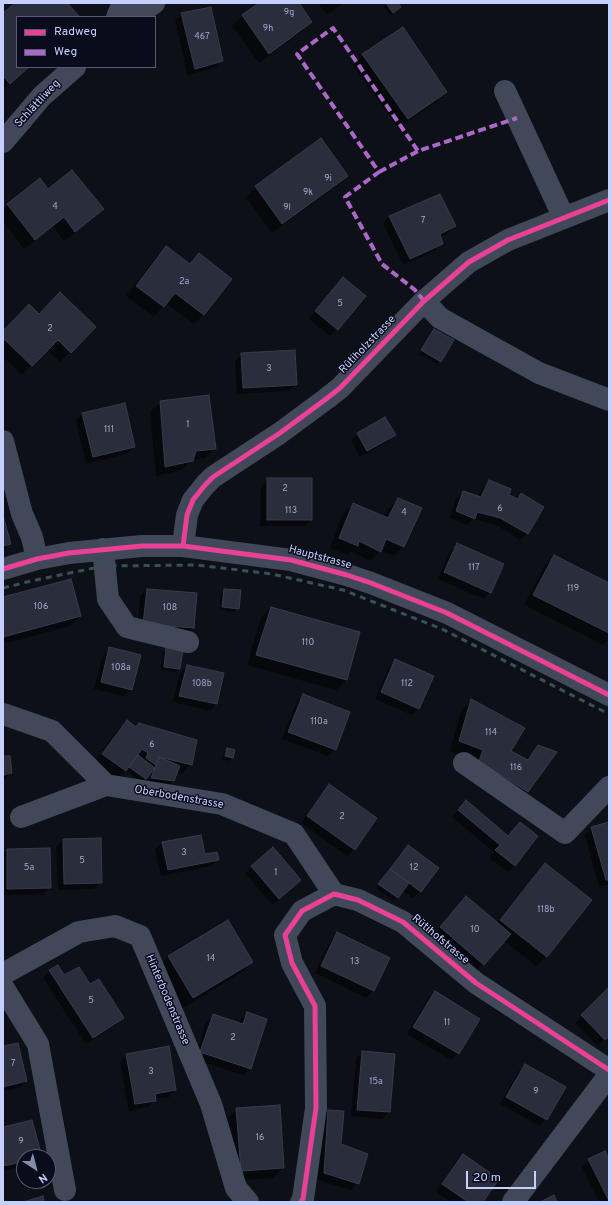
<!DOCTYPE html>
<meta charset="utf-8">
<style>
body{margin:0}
#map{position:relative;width:612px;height:1205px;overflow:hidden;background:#0e1018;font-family:Overpass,sans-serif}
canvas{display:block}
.frame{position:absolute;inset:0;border:4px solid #c5d0ff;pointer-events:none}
.legend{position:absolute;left:16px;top:16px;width:140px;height:52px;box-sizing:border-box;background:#0a0c1c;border:1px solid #555a77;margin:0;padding:5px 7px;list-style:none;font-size:12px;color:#c5d0ff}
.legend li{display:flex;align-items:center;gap:8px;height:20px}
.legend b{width:20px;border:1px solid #555a77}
.north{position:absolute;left:16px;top:1149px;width:40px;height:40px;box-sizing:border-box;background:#0a0c1c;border:1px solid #555a77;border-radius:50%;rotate:144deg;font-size:11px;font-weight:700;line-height:16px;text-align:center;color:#c5d0ff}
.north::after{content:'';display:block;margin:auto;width:14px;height:18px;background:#858dae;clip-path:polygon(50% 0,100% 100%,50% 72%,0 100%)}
.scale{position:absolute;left:466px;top:1171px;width:70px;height:18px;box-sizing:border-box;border:2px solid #c5d0ff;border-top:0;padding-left:5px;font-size:12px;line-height:14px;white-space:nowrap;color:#c5d0ff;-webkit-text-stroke:3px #0a0c1c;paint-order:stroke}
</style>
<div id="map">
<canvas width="612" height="1205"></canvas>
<div class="frame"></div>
<ul class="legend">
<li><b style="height:5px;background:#ea4096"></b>Radweg</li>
<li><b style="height:5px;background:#ac68c9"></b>Weg</li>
</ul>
<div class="north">N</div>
<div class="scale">20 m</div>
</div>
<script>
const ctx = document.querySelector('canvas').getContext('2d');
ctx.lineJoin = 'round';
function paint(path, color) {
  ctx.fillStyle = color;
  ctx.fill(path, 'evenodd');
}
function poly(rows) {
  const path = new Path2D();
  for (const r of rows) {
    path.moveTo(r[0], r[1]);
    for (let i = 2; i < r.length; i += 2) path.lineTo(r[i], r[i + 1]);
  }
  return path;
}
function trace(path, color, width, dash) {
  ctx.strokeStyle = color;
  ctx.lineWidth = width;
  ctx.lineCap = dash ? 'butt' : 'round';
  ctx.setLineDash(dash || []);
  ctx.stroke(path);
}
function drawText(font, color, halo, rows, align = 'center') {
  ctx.font = font + ' Overpass,sans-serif';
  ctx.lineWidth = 3;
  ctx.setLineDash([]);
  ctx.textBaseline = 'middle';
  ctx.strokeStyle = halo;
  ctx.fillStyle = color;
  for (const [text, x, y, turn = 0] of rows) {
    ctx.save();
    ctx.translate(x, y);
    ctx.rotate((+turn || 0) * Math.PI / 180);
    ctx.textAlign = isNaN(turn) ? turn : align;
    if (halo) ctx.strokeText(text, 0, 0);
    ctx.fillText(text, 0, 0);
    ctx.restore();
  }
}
paint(poly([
 [16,3,66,3,78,17,17,17,17,67,28,67,3,90,3,15],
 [261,3,298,3,311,22,301,32,259,63,232,26,242,16],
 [318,3,344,3,327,15],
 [388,3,397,3,397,10,390,15,384,7],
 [181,14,222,60,215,67,188,76,175,21],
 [363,55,446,92,436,102,398,128,353,65],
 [347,176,337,186,272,233,246,197,256,187],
 [40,180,48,190,102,209,92,219,64,241,53,226,24,249,3,222,3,209],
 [440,195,455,226,448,233,439,237,442,244,435,251,403,265,383,224,389,217],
 [166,247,189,264,199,255,204,314,194,324,166,303,154,317,126,296,156,257],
 [343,278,365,296,330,336,309,319],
 [39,315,95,327,60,362,47,349,22,375,3,357,3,332],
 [434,330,441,361,437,364,419,354],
 [242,354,296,384,289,391,237,394,235,361],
 [160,402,215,448,205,458,192,460,182,470,156,476,150,412],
 [83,414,134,447,127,454,86,464,76,420],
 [358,434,394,435,388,442,360,457,351,440],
 [267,479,311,520,305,526,260,526,261,486],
 [490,482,516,499,521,495,543,507,527,534,520,540,498,526,473,519,467,525,450,518,456,499,463,492,478,497,483,488],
 [398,499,404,546,394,556,380,551,370,561,351,551,347,555,330,548,343,514,353,504,384,517,388,509],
 [3,519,10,543,3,550],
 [457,545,490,592,484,599,438,579,450,551],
 [554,556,609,584,609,638,603,645,524,605,544,566],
 [147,590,196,594,193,628,186,634,137,630,140,596],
 [225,590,238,608,234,612,220,610,221,593],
 [3,598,80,616,70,626,3,644],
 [271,608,359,632,346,680,336,690,247,665,261,618],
 [110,648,131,689,124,696,94,689,103,655],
 [167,649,179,668,175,672,161,670,163,652],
 [395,661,419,708,412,715,375,699,389,667],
 [187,666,223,674,216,704,210,711,173,702,180,673],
 [303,695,349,712,335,750,328,756,282,739,297,702],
 [471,701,510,752,526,760,538,746,527,791,517,801,474,760,450,751,461,710],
 [127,721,191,764,181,774,176,773,173,781,170,784,149,781,153,769,142,782,126,770,115,781,93,764,117,731],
 [228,749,234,750,232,758,229,761,222,759,224,752],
 [3,757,11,773,3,780],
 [329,785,376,819,354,850,347,856,301,823,323,792],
 [466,801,508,837,515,865,508,872,489,858,494,852,452,817],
 [609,823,609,884,599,887,585,835,592,828],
 [200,836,204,855,217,859,211,866,161,876,155,849,162,843],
 [63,840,101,882,94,889,58,890,56,847],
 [408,846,438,868,420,891,413,898,402,890,394,901,376,888,401,853],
 [49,849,50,887,43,894,3,895,3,854,7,850],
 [545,864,591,901,546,956,536,966,504,941,476,971,434,934,460,904,496,923,536,874],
 [252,867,300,880,272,905,245,873],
 [228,921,252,962,242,972,183,1008,158,967,168,957],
 [338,933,389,958,373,991,366,998,315,973,331,940],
 [58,967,64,977,89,985,123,1018,116,1025,86,1044,43,978,50,971],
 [609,989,609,1035,598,1046,575,1023],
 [435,993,479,1019,458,1054,451,1060,407,1034,428,999],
 [247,1013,250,1068,243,1075,194,1059,206,1022,213,1016,239,1024,240,1020],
 [3,1047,26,1081,19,1088,3,1092],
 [362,1052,394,1055,389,1112,382,1119,351,1116,356,1059],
 [127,1055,175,1090,169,1097,155,1099,155,1100,148,1107,129,1111,120,1062],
 [525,1065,546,1119,540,1126,500,1104,518,1072],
 [237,1109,283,1168,273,1178,231,1181,227,1119],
 [328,1111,340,1145,358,1183,351,1190,318,1180,321,1118],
 [3,1128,40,1157,24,1157,24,1166,3,1171],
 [463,1155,482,1202,451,1202,436,1192,456,1162],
 [589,1160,609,1162,609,1202,599,1202,582,1167]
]), '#0007');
const building = poly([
 [15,3,67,3,80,17,17,17,17,67,29,67,10,84,3,76,3,13,15,3],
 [259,3,299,3,312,22,269,54,242,15,259,3],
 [386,3,398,3,401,7,393,13,386,3],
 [211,7,223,61,195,69,181,13,211,7],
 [403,27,447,92,408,119,362,54,403,27],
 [321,138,348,176,282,224,255,186,321,138],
 [72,170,104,209,75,232,64,217,35,240,7,204,40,178,48,189,72,170],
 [440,194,456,226,440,234,443,244,410,259,389,216,440,194],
 [166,246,190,264,199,253,232,279,204,315,175,293,164,307,136,286,166,246],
 [343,277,366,296,338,330,315,311,343,277],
 [60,292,96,327,71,353,58,340,32,366,3,338,3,331,29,304,39,314,60,292],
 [434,329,454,340,441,362,421,350,434,329],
 [295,350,297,385,243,388,241,353,295,350],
 [209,395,216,449,196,451,193,461,165,467,160,401,209,395],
 [125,403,135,447,93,457,82,413,125,403],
 [385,417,396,435,367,451,357,433,385,417],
 [267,478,312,478,312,520,267,520,267,478],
 [489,480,511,489,509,495,518,499,521,493,544,507,528,534,500,518,477,512,475,519,456,511,463,491,481,497,489,480],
 [398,498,422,508,404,547,386,539,381,552,359,541,358,546,339,538,353,503,388,518,398,498],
 [3,516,11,544,3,546,3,516],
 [457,543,504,564,491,593,444,572,457,543],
 [554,555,609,583,609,633,533,595,554,555],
 [71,579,81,616,3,637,3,597,71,579],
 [147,589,197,593,194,628,143,624,147,589],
 [224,589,241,590,239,609,222,607,224,589],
 [271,607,360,632,347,680,256,655,271,607],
 [109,647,141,655,132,690,101,682,109,647],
 [166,648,183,650,180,669,164,667,166,648],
 [395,659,434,676,419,709,381,692,395,659],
 [187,665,224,673,217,704,179,696,187,665],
 [303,694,350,712,336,750,288,732,303,694],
 [471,699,525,728,511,751,528,760,538,745,557,752,528,792,479,761,483,750,459,741,471,699],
 [127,720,136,727,139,723,197,740,192,765,159,757,156,765,146,758,148,753,142,749,126,771,102,754,127,720],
 [227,748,235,750,233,758,225,756,227,748],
 [138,755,155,768,146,779,129,767,138,755],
 [3,756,10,756,12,773,3,775,3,756],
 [159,757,180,766,174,781,151,778,159,757],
 [329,784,377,818,355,850,307,816,329,784],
 [466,800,508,836,520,822,538,836,515,866,495,850,500,845,458,810,466,800],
 [609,822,609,880,606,880,591,827,609,822],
 [201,835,205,854,217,852,219,860,168,870,162,842,201,835],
 [101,838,102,883,64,884,63,839,101,838],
 [408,845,439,868,421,892,390,869,408,845],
 [273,847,301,880,279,899,251,866,273,847],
 [50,848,51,888,7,889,7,849,50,848],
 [545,863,592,900,547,957,500,920,545,863],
 [390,869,409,883,398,898,378,884,390,869],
 [466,896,511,934,484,965,440,927,466,896],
 [228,920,253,962,193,998,168,956,228,920],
 [337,932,390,958,374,991,321,966,337,932],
 [58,965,64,975,79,967,90,984,99,979,124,1018,93,1038,49,970,58,965],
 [609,987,609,1037,605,1040,581,1015,609,987],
 [435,991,480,1019,459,1054,413,1027,435,991],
 [247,1012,267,1019,251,1069,200,1052,213,1014,243,1024,247,1012],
 [18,1043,27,1081,3,1087,3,1046,18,1043],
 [169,1046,176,1090,155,1094,156,1101,135,1104,126,1054,169,1046],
 [362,1051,395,1054,390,1112,357,1110,362,1051],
 [525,1064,566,1087,547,1120,506,1097,525,1064],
 [280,1105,284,1168,241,1171,236,1108,280,1105],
 [328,1110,344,1111,341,1144,368,1154,359,1184,324,1173,328,1110],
 [32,1120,42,1157,24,1157,24,1161,5,1166,3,1160,3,1127,32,1120],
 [605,1151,609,1159,609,1201,588,1159,605,1151],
 [463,1154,499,1179,483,1202,468,1202,442,1184,463,1154],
 [554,1195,557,1202,540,1202,554,1195],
 [43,1196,44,1202,23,1202,43,1196]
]);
paint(building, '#2a2d3c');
trace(building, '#373b4e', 1);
trace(poly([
 [117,17,123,3],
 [133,17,154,3],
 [505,91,564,218],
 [3,142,42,96,75,67],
 [424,301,440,318,539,373,609,400],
 [3,441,22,514,32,537,37,559],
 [183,546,187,515,193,500,205,485,213,477,280,433,326,399,340,388,424,301,469,262,508,240,609,200],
 [103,549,108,599,127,627,188,642],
 [3,569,37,559,69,553,142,546,183,546,291,560,347,575,371,583,447,613,609,695],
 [3,714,52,731,106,785],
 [464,763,565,833,609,787],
 [21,817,106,785,222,804,294,834,334,894],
 [3,974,79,932,115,926,140,936,211,1104,236,1188,248,1202],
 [3,987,38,1044,65,1190],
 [301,1202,303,1199,316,1108,315,1006,292,963,285,935,302,911,334,894,358,900,403,922,476,983,609,1070],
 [513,1202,609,1075]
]), '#41485a', 22);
trace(poly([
 [3,588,31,581,104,566,197,565,272,574,343,590,442,629,609,714]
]), '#365159', 3, [6, 5]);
trace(poly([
 [379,172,418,151],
 [424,301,415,290,382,264,345,197,379,172,297,54,333,28,418,151,517,118]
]), '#ac68c9', 4, [8, 4]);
trace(poly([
 [183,546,187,515,193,500,205,485,213,477,280,433,326,399,340,388,424,301,469,262,508,240,609,200],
 [3,569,37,559,69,553,142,546,183,546,291,560,347,575,371,583,447,613,609,695],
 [301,1202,303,1199,316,1108,315,1006,292,963,285,935,302,911,334,894,358,900,403,922,476,983,609,1070]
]), '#ea4096', 5);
drawText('9px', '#9ea7ce', null, [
 ["9g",289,13],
 ["9h",268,29],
 ["467",202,37],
 ["9i",328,179],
 ["9k",308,193],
 ["4",55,207],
 ["9l",287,208],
 ["7",423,221],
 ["2a",184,282],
 ["5",340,304],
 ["2",50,329],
 ["3",269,369],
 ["1",188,425],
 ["111",109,430],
 ["2",285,489],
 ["6",500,509],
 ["113",291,511],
 ["4",404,513],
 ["117",474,568],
 ["119",573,589],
 ["106",41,607],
 ["108",170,608],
 ["110",308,643],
 ["108a",121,668],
 ["108b",202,684],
 ["112",407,684],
 ["110a",319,722],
 ["114",491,733],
 ["6",152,745],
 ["116",516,768],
 ["2",342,817],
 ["3",184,853],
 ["5",82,861],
 ["5a",29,868],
 ["12",414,868],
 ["1",276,873],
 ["118b",546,910],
 ["10",475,930],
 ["14",211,959],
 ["13",355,962],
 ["5",91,1001],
 ["11",447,1023],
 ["2",233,1038],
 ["7",13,1064],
 ["3",151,1072],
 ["15a",376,1082],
 ["9",536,1092],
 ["16",260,1138],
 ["9",21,1142]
]);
drawText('11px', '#c5d0ff', '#0a0c1c', [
 ["Schlättliweg",38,104,-47],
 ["Rütiholzstrasse",368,345,-46],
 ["Hauptstrasse",320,558,15],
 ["Oberbodenstrasse",179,798,10],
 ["Rütihofstrasse",440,940,40],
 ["Hinterbodenstrasse",167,1000,67]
]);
</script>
